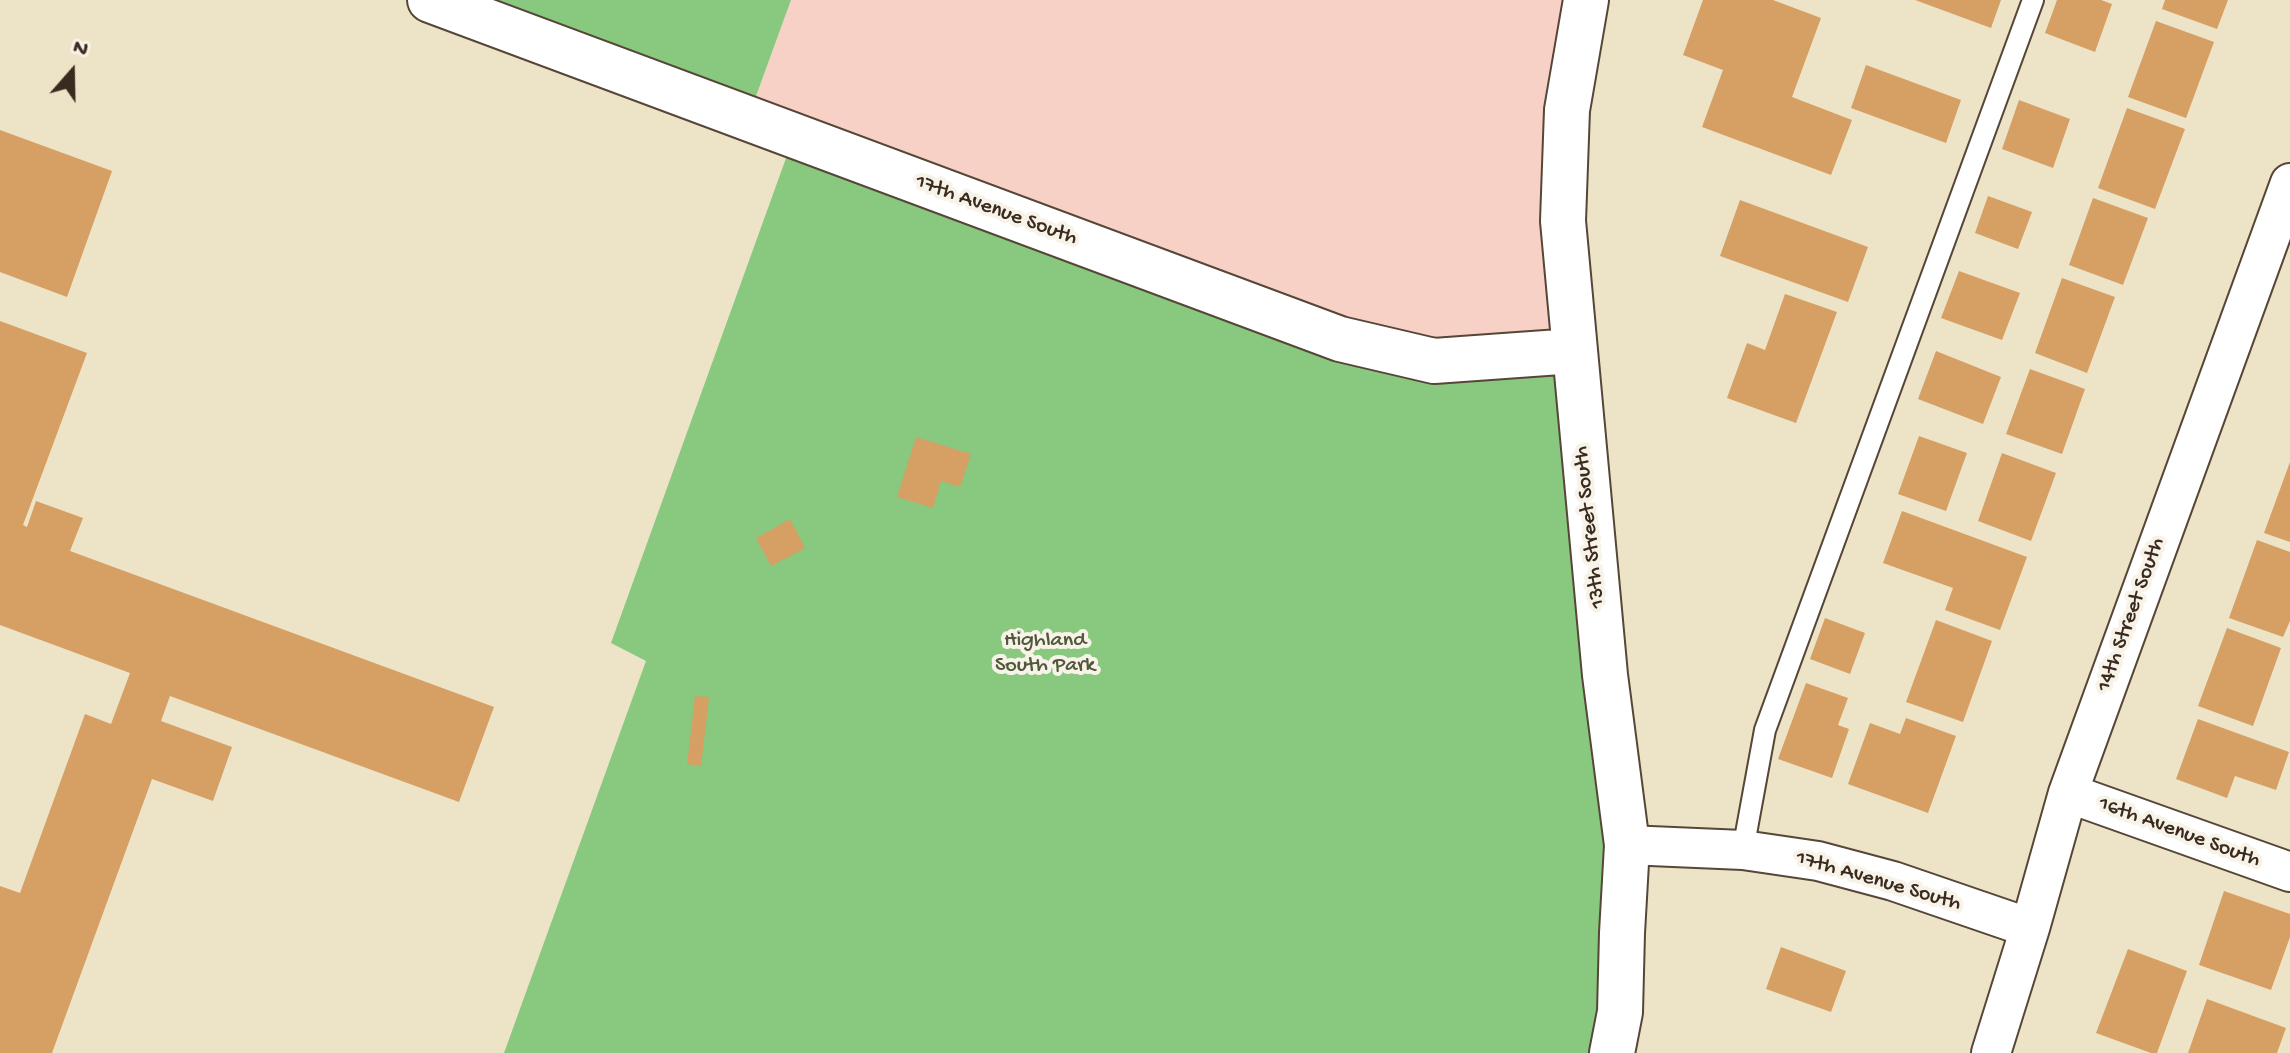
<!DOCTYPE html>
<style>
body{margin:0}
#map{position:relative;width:2290px;height:1053px;overflow:hidden;background:#ede4c7;font-family:"Gochi Hand",sans-serif}
canvas{display:block}
.north{position:absolute;left:32px;top:32px;width:80px;height:80px;-webkit-text-stroke:6px #f7f3e8;paint-order:stroke;rotate:20deg;font-size:22px;font-weight:700;line-height:32px;text-align:center;color:#3b2a1e}
.north::after{content:'';display:block;margin:auto;width:28px;height:36px;background:#3b2a1e;clip-path:polygon(50% 0,100% 100%,50% 72%,0 100%)}
</style>
<div id="map">
<canvas width="2290" height="1053"></canvas>
<div class="north">N</div>
</div>
<script>
const ctx = document.querySelector('canvas').getContext('2d');
ctx.lineJoin = 'round';
function paint(path, color) {
  ctx.fillStyle = color;
  ctx.fill(path, 'evenodd');
}
function poly(rows) {
  const path = new Path2D();
  for (const r of rows) {
    path.moveTo(r[0], r[1]);
    for (let i = 2; i < r.length; i += 2) path.lineTo(r[i], r[i + 1]);
  }
  return path;
}
function trace(path, color, width, dash) {
  ctx.strokeStyle = color;
  ctx.lineWidth = width;
  ctx.lineCap = dash ? 'butt' : 'round';
  ctx.setLineDash(dash || []);
  ctx.stroke(path);
}
function drawText(font, color, halo, rows, align = 'center') {
  ctx.font = font + ' "Gochi Hand",sans-serif';
  ctx.lineWidth = 8;
  ctx.setLineDash([]);
  ctx.textBaseline = 'middle';
  ctx.strokeStyle = halo;
  ctx.fillStyle = color;
  for (const [text, x, y, turn = 0] of rows) {
    ctx.save();
    ctx.translate(x, y);
    ctx.rotate((+turn || 0) * Math.PI / 180);
    ctx.textAlign = isNaN(turn) ? turn : align;
    if (halo) ctx.strokeText(text, 0, 0);
    ctx.fillText(text, 0, 0);
    ctx.restore();
  }
}
paint(poly([
 [791,0,1586,0,1574,351,1434,361,748,118]
]), '#f7d1c6');
paint(poly([
 [430,0,791,0,748,118],
 [794,136,1340,339,1574,351,1627,845,1612,1053,504,1053,646,661,611,643]
]), '#88c87f');
paint(poly([
 [1703,0,1773,0,1821,18,1792,97,1852,120,1831,175,1702,127,1723,70,1683,55],
 [1915,0,2001,0,1991,28],
 [2057,0,2101,0,2112,4,2095,52,2045,33],
 [2165,0,2228,0,2217,29,2162,9],
 [2156,21,2214,42,2186,118,2128,97],
 [1866,65,1961,100,1946,143,1851,108],
 [2019,100,2070,119,2053,168,2002,149],
 [2127,108,2185,129,2155,209,2098,188],
 [0,130,112,171,67,297,0,272],
 [1988,196,2032,212,2018,249,1975,233],
 [2093,198,2148,218,2123,285,2069,265],
 [1740,200,1868,247,1848,302,1720,256],
 [1959,271,2020,293,2002,340,1941,318],
 [2062,278,2115,297,2087,373,2035,353],
 [1785,294,1837,312,1796,423,1727,398,1747,343,1765,350],
 [0,321,87,353,23,525,27,527,36,501,83,518,70,551,494,707,459,802,170,696,161,721,232,747,213,801,152,779,52,1053,0,1053,0,886,20,893,85,714,111,724,130,673,0,625],
 [1936,351,2001,377,1983,424,1918,399],
 [2030,369,2085,389,2062,454,2006,434],
 [1919,436,1967,453,1946,511,1898,494],
 [916,437,971,454,960,487,941,481,933,508,897,497],
 [2002,453,2056,473,2031,541,1978,521],
 [2290,462,2290,542,2264,533],
 [1902,511,2027,557,2000,630,1945,610,1953,588,1883,563],
 [790,519,805,548,771,566,756,538],
 [2257,540,2290,552,2290,621,2283,637,2229,618],
 [1825,618,1865,633,1850,674,1810,659],
 [1936,620,1992,641,1963,722,1906,702],
 [2227,628,2281,648,2253,726,2198,706],
 [1806,683,1848,698,1838,725,1849,729,1832,778,1778,759],
 [695,696,709,697,701,766,687,764],
 [1906,718,1956,736,1928,813,1848,784,1870,723,1900,734],
 [2198,719,2289,752,2276,790,2235,776,2227,798,2176,779],
 [2224,891,2290,914,2290,937,2271,990,2199,965],
 [1781,947,1846,971,1831,1012,1766,989],
 [2128,949,2187,971,2157,1053,2151,1053,2096,1033],
 [2207,999,2286,1028,2277,1053,2188,1053]
]), '#d69f64');
const service = poly([
 [1743,850,1765,730,2033,0]
]);
const minor = poly([
 [2068,793,2290,872],
 [1627,845,1743,850,1818,861,1893,881,2030,928],
 [1991,1053,2030,928,2068,793,2290,183]
]);
const tertiary = poly([
 [430,0,1340,339,1434,361,1574,351],
 [1586,0,1567,110,1563,221,1605,675,1627,845,1622,933,1620,1012,1612,1053]
]);
trace(service, '#564637', 24);
trace(minor, '#564637', 42);
trace(tertiary, '#564637', 48);
trace(service, '#fff', 20);
trace(minor, '#fff', 38);
trace(tertiary, '#fff', 44);
drawText('22px', '#3b2a1e', '#f7f3e8', [
 ["17th Avenue South",996,211,20],
 ["13th Street South",1591,527,-96],
 ["14th Street South",2132,615,-70],
 ["16th Avenue South",2179,833,20],
 ["17th Avenue South",1878,882,16]
]);
drawText('22px', '#52593b', '#f7f3e8', [
 ["Highland",1045,642],
 ["South Park",1045,667]
]);
</script>
